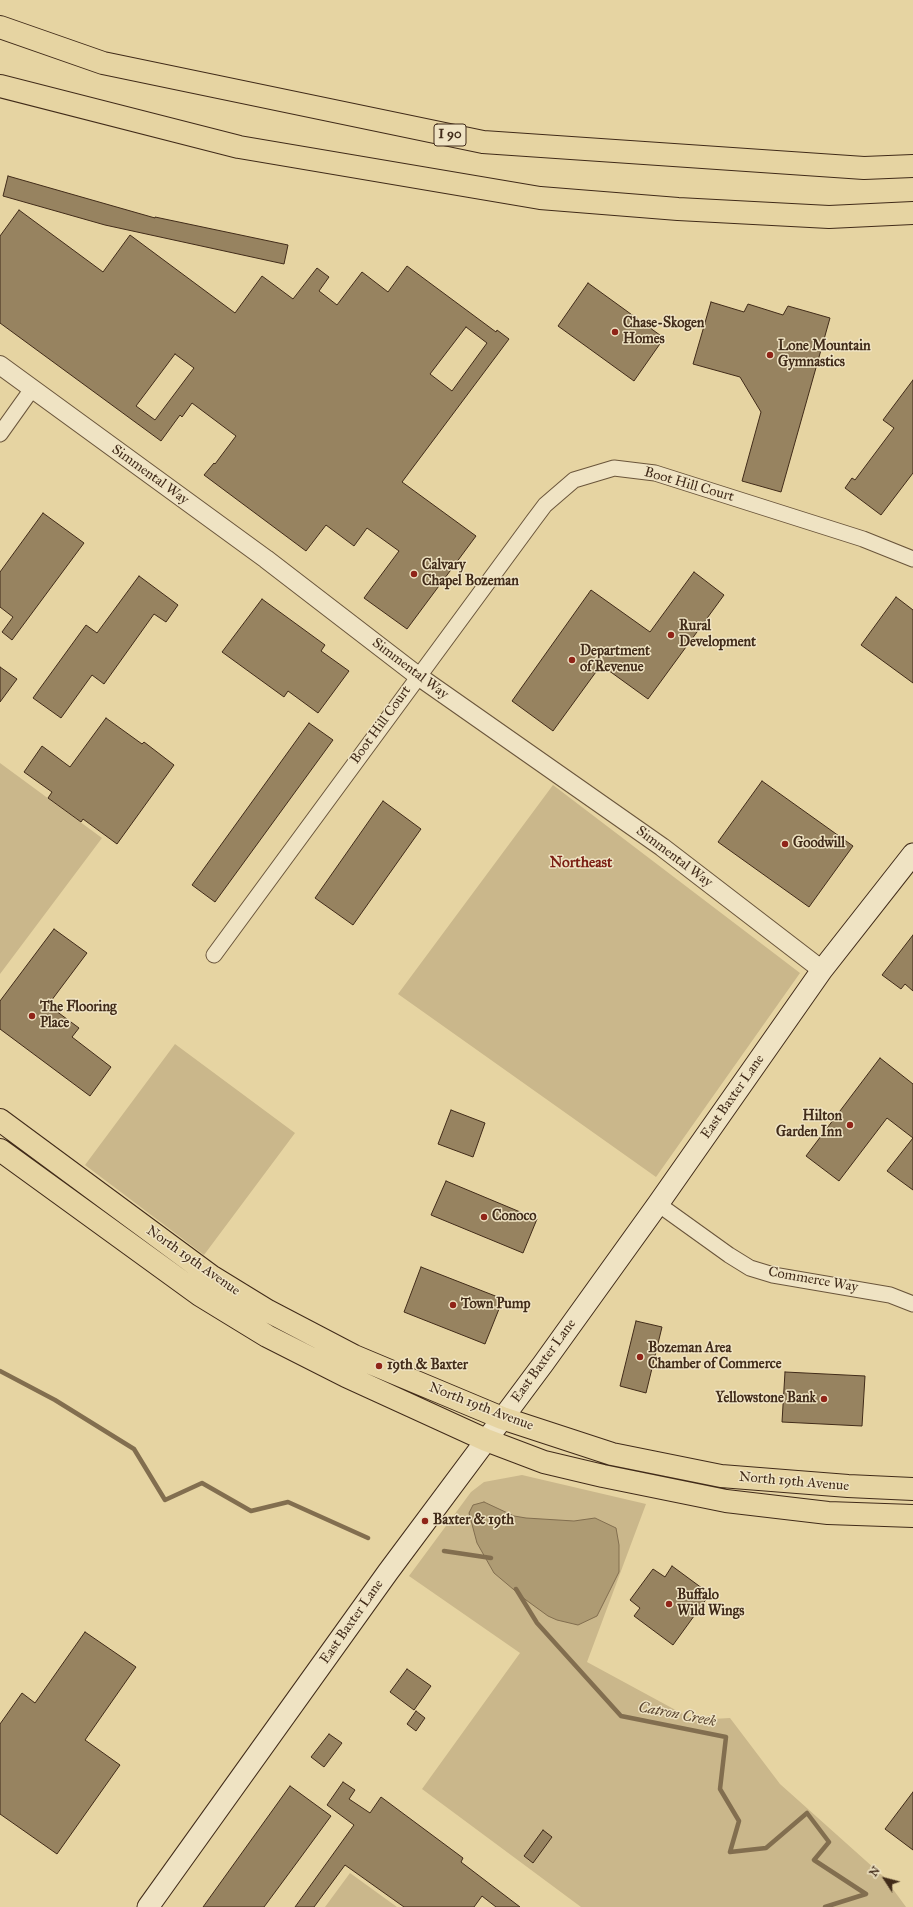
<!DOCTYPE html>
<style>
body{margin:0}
#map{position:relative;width:913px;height:1907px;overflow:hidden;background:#e6d4a2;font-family:"IM FELL Great Primer",serif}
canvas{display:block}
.north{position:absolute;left:865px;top:1859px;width:40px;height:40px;-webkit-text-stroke:3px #efe3c3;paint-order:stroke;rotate:306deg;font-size:11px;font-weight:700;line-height:16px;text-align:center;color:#412b19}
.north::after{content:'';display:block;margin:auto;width:14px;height:18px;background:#412b19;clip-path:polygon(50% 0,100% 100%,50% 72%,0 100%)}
</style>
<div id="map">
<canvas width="913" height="1907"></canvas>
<div class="north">N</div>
</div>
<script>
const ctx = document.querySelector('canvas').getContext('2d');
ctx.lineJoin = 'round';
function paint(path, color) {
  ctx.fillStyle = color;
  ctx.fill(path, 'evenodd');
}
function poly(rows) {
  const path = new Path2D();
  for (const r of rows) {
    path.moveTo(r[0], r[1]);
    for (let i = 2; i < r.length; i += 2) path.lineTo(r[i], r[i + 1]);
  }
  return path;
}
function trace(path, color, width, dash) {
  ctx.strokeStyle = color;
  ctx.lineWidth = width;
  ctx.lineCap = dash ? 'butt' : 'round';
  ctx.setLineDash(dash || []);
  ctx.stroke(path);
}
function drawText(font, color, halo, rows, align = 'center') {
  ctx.font = font + ' "IM FELL Great Primer",serif';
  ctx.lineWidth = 3;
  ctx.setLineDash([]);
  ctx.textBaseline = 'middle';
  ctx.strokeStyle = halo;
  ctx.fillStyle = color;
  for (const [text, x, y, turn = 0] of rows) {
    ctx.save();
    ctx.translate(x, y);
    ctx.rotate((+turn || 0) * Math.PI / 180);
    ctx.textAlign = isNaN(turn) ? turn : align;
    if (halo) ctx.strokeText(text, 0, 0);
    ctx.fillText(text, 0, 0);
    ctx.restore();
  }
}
paint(poly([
 [0,763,102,838,0,974],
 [553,785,800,973,656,1177,398,994],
 [175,1044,295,1133,204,1255,85,1165],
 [522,1475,646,1504,587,1662,694,1720,730,1718,780,1784,884,1877,906,1907,581,1907,422,1789,520,1653,409,1576,471,1492,484,1482],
 [350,1873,397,1907,325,1907]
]), '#cab78b');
const water = poly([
 [484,1502,514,1516,526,1518,574,1521,595,1518,616,1528,619,1545,619,1572,597,1616,578,1625,557,1620,548,1616,526,1600,494,1573,477,1543,469,1513,473,1505,484,1502]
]);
paint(water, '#ae9b73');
trace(water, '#826e4f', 1);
trace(poly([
 [0,1371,55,1400,134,1449,165,1500,202,1483,251,1511,288,1502,368,1538],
 [444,1551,491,1558],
 [516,1589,537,1623,621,1716,726,1737,720,1789,739,1821,730,1852,766,1848,807,1813,829,1842,814,1860,866,1894,825,1907]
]), '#826e4f', 4.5);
const building = poly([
 [8,176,155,218,155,217,288,245,284,264,105,225,3,196,8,176],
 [19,210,103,272,130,235,235,313,262,276,293,299,317,268,329,277,319,291,337,305,362,272,388,292,407,266,496,332,497,330,509,339,402,482,476,536,407,629,364,598,399,551,367,528,354,546,326,525,306,551,204,475,214,463,215,464,236,436,192,403,182,417,180,415,161,441,0,323,0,236,19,210],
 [466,327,487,343,452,391,430,374,466,327],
 [175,354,194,368,155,420,136,406,175,354],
 [588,283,664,338,634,381,558,326,588,283],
 [711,302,744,312,748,304,783,315,788,306,830,318,781,492,742,481,761,412,740,377,693,364,711,302],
 [913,380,913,473,881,515,845,488,852,478,855,480,894,428,883,420,913,380],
 [43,513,84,543,12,640,2,632,13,617,0,607,0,572,43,513],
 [694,572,724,595,648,699,601,665,553,731,512,701,591,590,650,632,694,572],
 [139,576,178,605,166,622,154,614,104,684,92,675,61,718,33,698,86,625,97,633,139,576],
 [896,597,913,610,913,683,861,645,896,597],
 [262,599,325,645,321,651,349,671,318,713,288,691,284,697,222,652,262,599],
 [0,667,17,679,0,702,0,667],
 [106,718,142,744,144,742,174,765,117,844,83,819,81,822,48,798,52,792,24,772,42,746,70,767,106,718],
 [309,723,333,740,215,902,192,885,309,723],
 [762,781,853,846,809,907,718,842,762,781],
 [383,801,421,829,353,925,315,898,383,801],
 [54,929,87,953,48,1005,79,1028,72,1037,111,1067,90,1096,0,1029,0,1001,54,929],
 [913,935,913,991,905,984,901,989,882,975,913,935],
 [880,1058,913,1084,913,1190,887,1171,913,1138,887,1118,839,1181,806,1156,880,1058],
 [451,1110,485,1123,473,1157,438,1144,451,1110],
 [446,1181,537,1219,523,1253,431,1215,446,1181],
 [421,1267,503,1299,485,1344,404,1312,421,1267],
 [636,1321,662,1327,646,1393,620,1386,636,1321],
 [785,1372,865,1376,862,1426,782,1422,785,1372],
 [672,1566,710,1594,673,1645,634,1616,640,1608,630,1600,653,1569,665,1577,672,1566],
 [85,1632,136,1667,85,1740,120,1765,57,1854,0,1814,0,1724,22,1693,35,1703,85,1632],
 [407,1669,431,1686,414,1710,390,1692,407,1669],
 [416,1711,425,1718,416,1731,407,1724,416,1711],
 [329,1734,342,1743,324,1767,311,1757,329,1734],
 [343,1782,355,1790,349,1799,370,1813,381,1797,463,1858,461,1862,520,1907,496,1907,482,1896,474,1907,404,1907,345,1865,314,1907,295,1907,354,1825,327,1805,343,1782],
 [290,1786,331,1816,301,1857,264,1907,203,1907,290,1786],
 [913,1792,913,1850,885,1829,913,1792],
 [543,1830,552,1837,533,1863,524,1856,543,1830]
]);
paint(building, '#978360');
trace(building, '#412b19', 1);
const minor = poly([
 [0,434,32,389],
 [214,955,533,521,545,505,574,480,614,468,655,473,863,539,913,559],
 [658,1204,729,1255,750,1268,773,1275,890,1295,913,1304]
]);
const tertiary = poly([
 [0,365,266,559,418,676,662,847,822,970]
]);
const secondary = poly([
 [148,1907,388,1572,543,1364,658,1204,822,970,913,854]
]);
const primary = poly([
 [0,1120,211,1276,268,1311,354,1356,502,1418,612,1454,721,1476,848,1486,913,1489],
 [0,1150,200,1295,267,1336,346,1376,486,1440,544,1462,603,1476,726,1501,828,1513,913,1516]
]);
const motorway = poly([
 [0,27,103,63,483,142,864,168,913,166],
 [0,86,239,147,540,198,678,209,829,217,913,213]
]);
trace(minor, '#6a553b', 17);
trace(tertiary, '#6a553b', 20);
trace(secondary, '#412b19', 23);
trace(primary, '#412b19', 24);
trace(motorway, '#412b19', 24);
trace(minor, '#efe3c3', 15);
trace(tertiary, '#efe3c3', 18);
trace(secondary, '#efe3c3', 21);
trace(primary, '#e6d4a2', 22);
trace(motorway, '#e6d4a2', 22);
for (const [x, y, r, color] of [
 [615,332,4,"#8f2418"],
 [770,355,4,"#8f2418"],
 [414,574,4,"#8f2418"],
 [671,635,4,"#8f2418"],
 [572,660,4,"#8f2418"],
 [785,844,4,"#8f2418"],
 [32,1016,4,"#8f2418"],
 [850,1125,4,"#8f2418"],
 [484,1217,4,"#8f2418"],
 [453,1305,4,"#8f2418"],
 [640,1357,4,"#8f2418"],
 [379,1366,4,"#8f2418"],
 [824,1399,4,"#8f2418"],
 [425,1521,4,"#8f2418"],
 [669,1604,4,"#8f2418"]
]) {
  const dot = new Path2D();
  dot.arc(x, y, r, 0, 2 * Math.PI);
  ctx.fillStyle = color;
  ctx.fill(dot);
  trace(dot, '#efe3c3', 1.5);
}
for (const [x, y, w] of [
 [450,135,32]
]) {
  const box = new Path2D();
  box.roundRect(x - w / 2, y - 11, w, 22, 3);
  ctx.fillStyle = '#efe3c3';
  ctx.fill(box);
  trace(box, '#412b19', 1);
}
drawText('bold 13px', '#412b19', null, [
 ["I 90",450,135]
]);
drawText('bold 14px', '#412b19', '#efe3c3', [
 ["Chase-Skogen",623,324],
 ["Homes",623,340],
 ["Lone Mountain",778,347],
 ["Gymnastics",778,363],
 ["Calvary",422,566],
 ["Chapel Bozeman",422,582],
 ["Rural",679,627],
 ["Development",679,643],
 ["Department",580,652],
 ["of Revenue",580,668],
 ["Goodwill",793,844],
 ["The Flooring",40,1008],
 ["Place",40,1024],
 ["Hilton",842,1117,"right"],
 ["Garden Inn",842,1133,"right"],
 ["Conoco",492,1217],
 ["Town Pump",461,1305],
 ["Bozeman Area",648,1349],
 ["Chamber of Commerce",648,1365],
 ["19th & Baxter",387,1366],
 ["Yellowstone Bank",816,1399,"right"],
 ["Baxter & 19th",433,1521],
 ["Buffalo",677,1596],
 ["Wild Wings",677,1612]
], 'left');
drawText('14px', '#412b19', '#efe3c3', [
 ["Simmental Way",150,475,36],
 ["Boot Hill Court",689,485,16],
 ["Simmental Way",410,669,37],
 ["Boot Hill Court",381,725,-54],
 ["Simmental Way",674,857,37],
 ["East Baxter Lane",733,1097,-55],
 ["North 19th Avenue",193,1261,35],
 ["Commerce Way",813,1280,10],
 ["East Baxter Lane",544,1361,-54],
 ["North 19th Avenue",481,1407,21],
 ["North 19th Avenue",794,1482,5],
 ["East Baxter Lane",352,1622,-55]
]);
drawText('bold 15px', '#7a1f14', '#efe3c3', [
 ["Northeast",581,863]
]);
drawText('italic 15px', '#5c4730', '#efe3c3', [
 ["Catron Creek",677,1715,11]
]);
</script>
